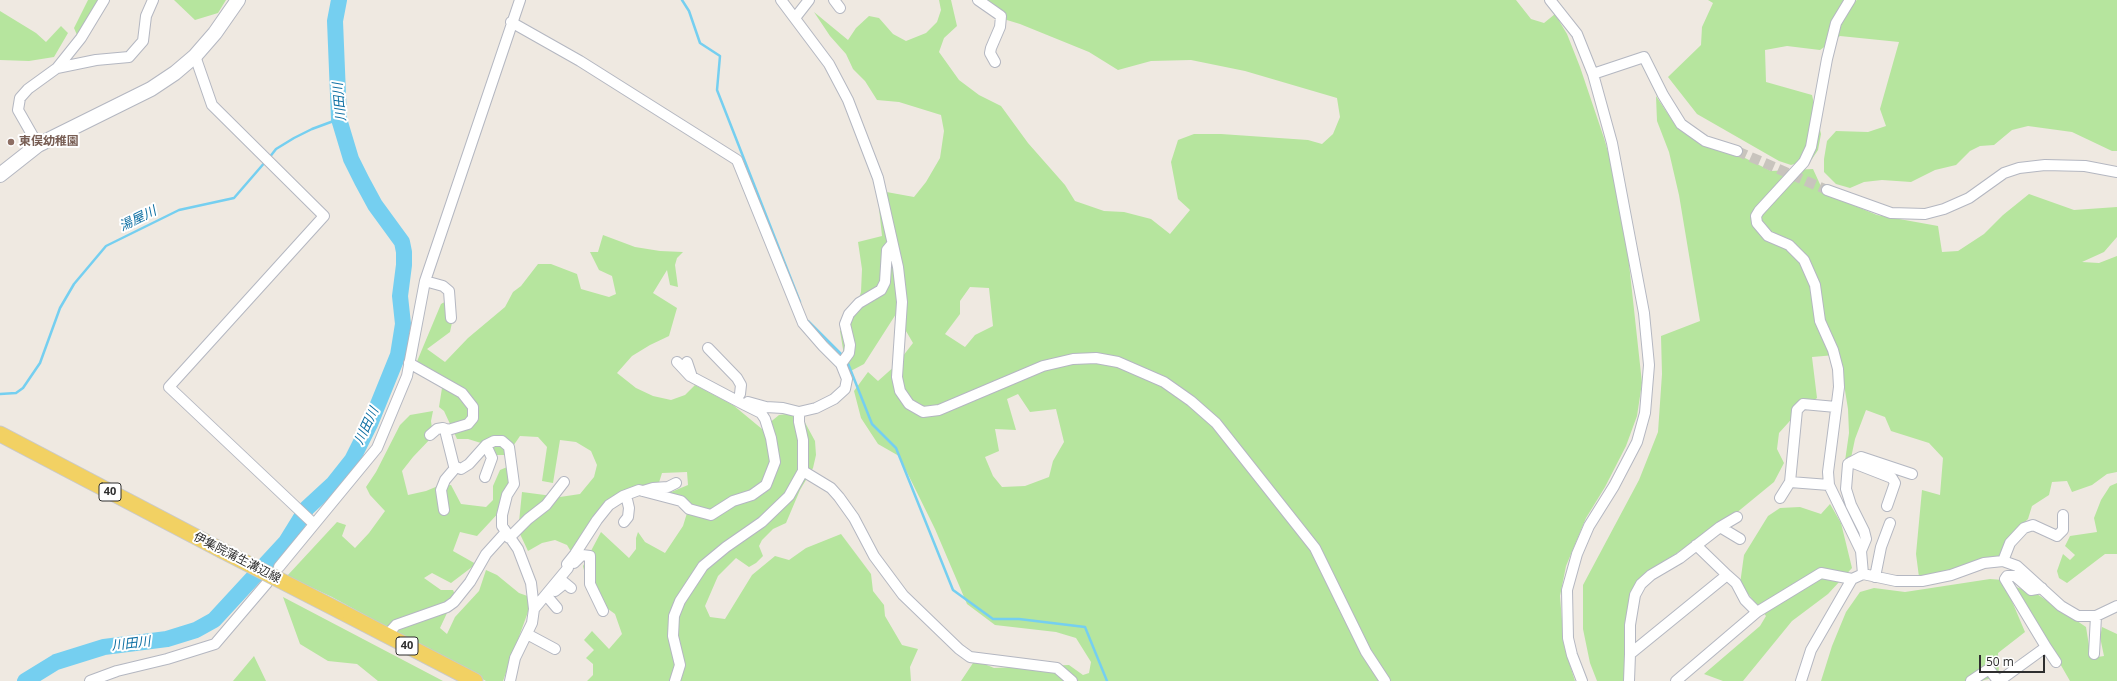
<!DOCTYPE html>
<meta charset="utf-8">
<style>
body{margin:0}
#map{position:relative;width:2117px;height:681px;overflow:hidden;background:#efe9e1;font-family:"Open Sans",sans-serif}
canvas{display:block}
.scale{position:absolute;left:1979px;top:655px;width:66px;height:18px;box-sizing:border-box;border:2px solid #2e2e2e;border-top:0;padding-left:5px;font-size:12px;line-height:14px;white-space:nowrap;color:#2e2e2e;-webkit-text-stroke:3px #fff;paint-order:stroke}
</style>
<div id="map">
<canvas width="2117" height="681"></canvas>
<div class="scale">50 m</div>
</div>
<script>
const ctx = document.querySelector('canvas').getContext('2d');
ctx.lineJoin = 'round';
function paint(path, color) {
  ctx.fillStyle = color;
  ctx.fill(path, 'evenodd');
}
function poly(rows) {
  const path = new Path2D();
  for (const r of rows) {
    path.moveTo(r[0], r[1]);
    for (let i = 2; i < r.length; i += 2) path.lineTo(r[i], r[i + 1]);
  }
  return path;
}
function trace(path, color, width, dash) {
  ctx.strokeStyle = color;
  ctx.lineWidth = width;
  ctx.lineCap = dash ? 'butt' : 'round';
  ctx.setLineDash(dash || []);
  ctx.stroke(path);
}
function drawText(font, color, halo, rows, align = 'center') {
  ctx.font = font + ' "Open Sans","Noto Sans JP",sans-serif';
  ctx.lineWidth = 4;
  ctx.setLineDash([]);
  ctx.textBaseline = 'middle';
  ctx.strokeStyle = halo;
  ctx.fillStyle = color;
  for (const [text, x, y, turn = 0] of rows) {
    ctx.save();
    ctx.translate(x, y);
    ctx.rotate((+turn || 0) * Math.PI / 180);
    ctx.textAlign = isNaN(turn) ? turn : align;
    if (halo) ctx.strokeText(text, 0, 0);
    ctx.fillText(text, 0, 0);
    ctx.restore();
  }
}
paint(poly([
 [88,0,102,0,77,35,74,28],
 [174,0,226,0,218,13,195,20],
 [939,0,951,0,957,26,944,38,939,52,959,80,979,95,1001,106,1028,143,1065,185,1075,201,1104,211,1124,212,1151,219,1170,234,1190,210,1178,199,1171,162,1178,140,1194,134,1221,134,1308,140,1322,144,1333,134,1340,117,1337,98,1245,71,1191,60,1151,61,1118,70,1089,52,1020,24,997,17,974,0,1516,0,1531,19,1544,23,1555,14,1567,34,1580,67,1604,138,1616,179,1626,236,1642,383,1637,416,1626,446,1605,487,1586,518,1566,566,1560,596,1564,646,1575,681,961,681,975,660,994,668,1069,665,1083,675,1089,673,1091,662,1076,638,1056,632,995,625,967,604,935,529,899,456,878,444,861,418,854,391,868,372,878,381,896,365,913,343,896,314,864,364,847,373,840,331,853,317,861,292,862,269,858,242,882,236,879,208,881,191,914,197,926,182,940,158,944,131,941,115,899,102,877,100,865,81,853,69,846,54,830,36,814,12,848,40,856,28,869,16,879,18,893,34,906,41,926,33,937,22,941,10],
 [970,287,989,288,993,326,975,335,965,347,945,334,960,314,960,301],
 [1018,394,1030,412,1056,409,1064,442,1053,461,1049,477,1025,486,1002,487,993,476,985,457,999,451,995,429,1016,430,1007,399],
 [1708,0,1851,0,1854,2,1857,0,2117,0,2117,151,2112,151,2072,132,2028,126,2012,130,1994,145,1980,146,1970,151,1956,165,1935,170,1911,182,1882,180,1864,182,1850,188,1836,184,1824,172,1824,159,1827,141,1836,131,1868,132,1886,126,1880,109,1899,42,1840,36,1820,50,1787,46,1765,50,1766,82,1812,95,1821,134,1818,150,1812,159,1791,165,1779,161,1697,114,1668,77,1701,45,1702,27,1713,3],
 [0,11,36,33,46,42,61,26,68,33,54,57,29,61,0,60],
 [1656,96,1676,126,1697,142,1735,153,1771,171,1813,169,1824,193,1877,215,1938,226,1942,252,1958,251,1984,234,2003,215,2029,194,2074,210,2117,207,2117,237,2104,252,2082,262,2099,263,2117,256,2117,472,2107,474,2092,485,2072,492,2067,481,2052,482,2049,495,2032,506,2028,519,2009,537,1998,566,1960,568,1919,577,1916,554,1922,490,1940,495,1943,458,1929,443,1891,431,1885,417,1866,410,1855,439,1847,477,1845,461,1849,433,1848,409,1842,372,1835,355,1812,357,1817,398,1797,413,1779,433,1777,449,1784,463,1774,482,1735,514,1650,571,1640,581,1625,681,1597,681,1590,663,1583,629,1583,585,1639,480,1658,432,1662,374,1661,336,1700,321,1679,195,1669,152,1657,121],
 [603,235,635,247,660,251,683,252,677,258,675,265,678,287,670,285,667,270,653,293,677,308,669,336,650,345,632,356,617,373,636,388,653,396,671,400,685,395,695,385,733,405,762,429,779,415,794,413,802,417,815,441,816,455,813,468,800,490,786,523,773,529,762,540,759,546,763,556,756,563,749,567,736,558,718,576,705,606,710,617,725,619,752,575,775,556,789,560,806,548,841,534,871,574,873,591,884,605,885,616,902,645,918,649,910,667,911,681,583,681,587,681,593,675,593,664,586,658,594,650,584,640,592,631,609,649,622,634,615,614,597,601,587,583,583,566,601,532,629,558,636,549,636,538,638,532,645,542,665,553,683,526,687,513,685,505,664,495,688,485,687,472,662,473,657,489,626,497,597,516,573,555,567,545,555,540,542,543,528,551,520,534,519,522,522,492,560,497,580,494,594,477,597,465,591,451,576,442,560,440,553,483,542,481,547,447,538,437,520,436,507,455,491,455,481,443,468,439,457,439,444,411,439,407,442,388,427,376,413,371,441,304,452,298,454,313,450,332,427,349,445,362,468,338,505,307,513,292,521,286,538,264,551,264,577,274,581,289,609,297,616,294,612,276,599,270,590,252,598,252],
 [433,411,431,421,433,436,413,457,402,471,408,495,426,491,438,486,451,485,461,504,486,507,493,500,493,486,500,470,512,465,511,494,503,508,477,536,460,532,453,551,476,564,451,583,432,573,424,578,441,590,453,590,458,602,447,613,440,628,447,634,455,617,479,591,486,570,497,575,519,593,533,598,503,681,486,681,332,597,287,576,337,522,346,525,342,536,355,548,369,533,385,511,370,495,366,487,376,472,400,425,410,415],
 [2117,483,2117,554,2105,554,2067,583,2059,578,2057,571,2063,554,2070,560,2075,555,2065,546,2070,536,2097,532,2094,518,2101,500,2110,486],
 [1830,504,1841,523,1852,568,1828,594,1792,621,1743,681,1723,681,1704,674,1760,626,1766,616,1740,584,1744,555,1768,516,1780,508,1800,507,1821,514],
 [1990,579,2003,580,2025,632,1998,653,1999,676,1981,681,1821,681,1832,646,1846,612,1860,592,1874,588,1905,592],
 [2016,587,2037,594,2086,627,2091,658,2104,656,2100,637,2102,627,2117,634,2117,681,2070,681],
 [283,597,443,681,378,681,357,664,328,661,300,644],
 [254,656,266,681,233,681]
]), '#b6e59e');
trace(poly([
 [682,0,689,11,700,43,720,56,717,90,800,302],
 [269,158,276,149,294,138,312,129,339,119],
 [808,321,843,356],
 [847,361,872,424,896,448,953,590,993,619,1019,619,1085,627,1107,681],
 [0,394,16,393,23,388,40,363,60,308,74,284,106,246,179,210,234,198,266,161]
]), '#75cff0', 2.5);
trace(poly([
 [25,681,56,662,104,647,167,639,196,630,214,620,286,542,307,508,333,484,352,460,370,424,398,355,403,324,400,296,404,265,404,252,402,242,375,205,362,181,351,159,339,119,335,21,339,0]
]), '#75cff0', 16);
trace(poly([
 [1737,151,1827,190]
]), '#c8c4bd', 10, [10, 5]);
const minor = poly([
 [781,0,829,64,848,100,878,178,898,267,902,302,897,377,900,391,909,404,923,412,939,410,1043,366,1073,359,1096,358,1118,362,1164,382,1191,401,1216,423,1315,548,1366,652,1385,681],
 [834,0,840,8],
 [978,0,1001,16,1000,27,991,48,990,53,995,62],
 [1550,0,1577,34,1593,74,1612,143,1644,313,1649,365,1645,413,1637,442,1614,486,1589,526,1577,554,1567,590,1568,638,1572,655,1582,681],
 [1850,0,1836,23,1827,59,1811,147,1804,162,1759,211,1756,216,1757,223,1768,236,1789,245,1804,260,1815,285,1820,321,1833,350,1838,369,1839,387,1828,472,1829,485,1861,551,1863,574],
 [795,18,809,0],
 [511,22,580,61,737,160,803,323,823,346,841,364,847,379,845,389,834,399,816,408,799,412,783,408,766,407,748,402,745,405,761,413,765,419,771,438,775,462,766,485,752,495,733,501,711,515,689,509,681,501,639,490,623,496,609,505,597,520,575,554,567,564,568,568,534,609],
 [195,56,212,105,324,216,169,387,314,524],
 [57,68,81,38,104,0],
 [1593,74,1644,57,1663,95,1681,124,1705,141,1737,151],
 [38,145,18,110,20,98,28,89,57,68,96,60,129,57,143,41,146,16,153,0],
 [1827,190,1891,213,1925,214,1944,209,1969,198,2004,173,2019,168,2045,165,2085,166,2117,172],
 [425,281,443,286,449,291,451,318],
 [708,348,737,378,741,385,740,394],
 [677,362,690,376],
 [687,362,692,377,745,405],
 [409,363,462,393,473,407,473,418,468,424,448,430,446,434,454,466,461,469,469,464,486,445,494,441,502,441,509,447,514,484,507,495,502,515,502,526,518,549,531,583,534,609,532,623,515,658,510,681],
 [841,364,849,353,850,345,845,324,849,314,859,303,881,290,885,282,887,250,892,244],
 [430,435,437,429,443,428,448,430],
 [1851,462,1892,478,1895,483,1887,506],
 [803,471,831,488,839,497,854,518,874,556,903,595,959,649,970,657,1057,668,1072,681],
 [485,477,492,458,486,445],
 [1790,482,1829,485],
 [643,491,653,488,668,487,676,483],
 [1780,498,1790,482,1797,410,1803,404,1836,407],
 [444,510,441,490,445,480,456,467],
 [624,522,628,517,629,508,626,495],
 [1720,527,1740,539],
 [509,538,528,519,546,505,564,482],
 [1696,545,1727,575],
 [1861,551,1866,539,1864,531,1851,505,1846,489,1848,464,1861,457,1912,474],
 [2003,561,2010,543,2024,528,2033,525,2057,536,2063,530,2063,515],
 [574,563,582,555,590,556,590,584,603,611],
 [279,567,377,448,407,376,425,281,520,0],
 [1875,577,1881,547,1890,523],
 [555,591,565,583,571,588],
 [546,595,557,608],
 [1757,612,1821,573,1852,579],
 [527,634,555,649],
 [387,635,396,625,447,607,454,602,470,582,486,554,505,533],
 [2046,647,2056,662],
 [1630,654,1630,625,1635,595,1641,584,1651,575,1680,558,1720,527,1737,517],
 [2094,654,2096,616],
 [90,681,117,671,167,659,215,644,267,583],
 [675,681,680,665,673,636,674,616,680,601,703,566,726,547,762,522,789,496,803,471,803,440,799,422,799,412],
 [1629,681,1630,654,1727,575,1736,583,1745,600,1757,612,1676,681],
 [1801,681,1811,650,1852,579,1863,574,1896,581,1922,581,1951,575,1984,563,2003,561,2017,566,2061,606,2078,616,2096,616,2117,606],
 [1971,681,1989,669,1998,681],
 [1999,681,2046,647,2008,584,2005,579,2007,576,2015,576,2031,590,2042,588]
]);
const secondary = poly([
 [0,175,38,145,151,89,175,73,195,56,215,33,238,0]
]);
const primary = poly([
 [0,434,221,550],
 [340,611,475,681]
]);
trace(minor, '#b4b7c1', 12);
trace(secondary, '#b4b7c1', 16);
trace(primary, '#c9c9c9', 17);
trace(minor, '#fff', 10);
trace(secondary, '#fff', 14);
trace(primary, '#f2d163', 15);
const primaryBridge = poly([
 [221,550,340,611]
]);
trace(primaryBridge, '#c9c9c9', 17, []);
trace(primaryBridge, '#f2d163', 15);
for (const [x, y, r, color] of [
 [11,142,4,"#8d6e63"]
]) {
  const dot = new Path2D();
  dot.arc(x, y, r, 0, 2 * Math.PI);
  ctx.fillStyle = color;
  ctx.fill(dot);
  trace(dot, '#fff', 1.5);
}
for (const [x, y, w] of [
 [110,492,22],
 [407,646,22]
]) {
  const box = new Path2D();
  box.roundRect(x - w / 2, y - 9, w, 18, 3);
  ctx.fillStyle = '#fff';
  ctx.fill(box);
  trace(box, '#2e2e2e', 1);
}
drawText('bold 11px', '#2e2e2e', null, [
 ["40",110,492],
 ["40",407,646]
]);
drawText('bold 12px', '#785e54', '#fff', [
 ["東俣幼稚園",19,142]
], 'left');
drawText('12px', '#2e2e2e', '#fff', [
 ["伊集院蒲生溝辺線",237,558,27]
]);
drawText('italic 13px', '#0d6fa3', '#fff', [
 ["川田川",340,102,-95],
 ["湯屋川",138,219,-26],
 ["川田川",367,426,-65],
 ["川田川",131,644,-7]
]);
</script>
